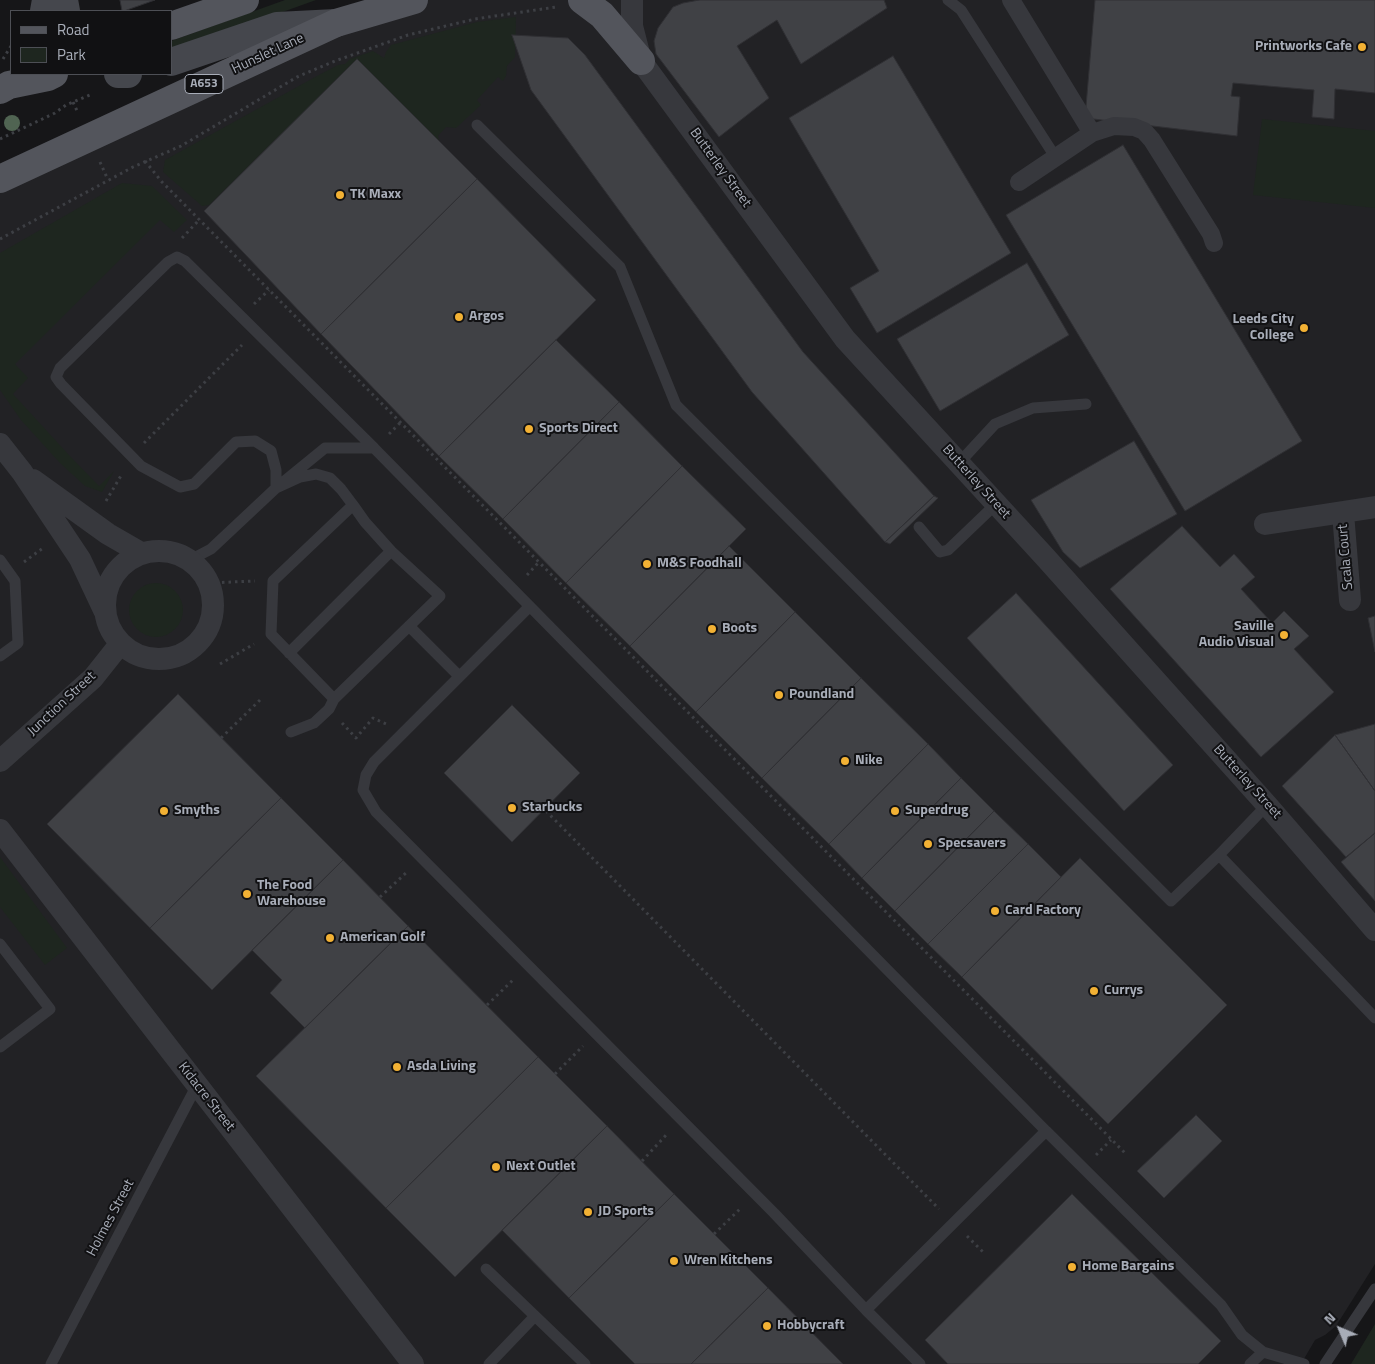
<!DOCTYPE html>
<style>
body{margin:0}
#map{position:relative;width:1375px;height:1364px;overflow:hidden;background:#161618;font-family:"Titillium Web",sans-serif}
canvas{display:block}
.legend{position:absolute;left:10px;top:10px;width:162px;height:65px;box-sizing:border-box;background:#111113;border:1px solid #4d4f55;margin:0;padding:6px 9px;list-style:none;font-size:15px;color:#a8adb8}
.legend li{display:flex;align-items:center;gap:10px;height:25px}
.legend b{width:25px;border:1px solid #4d4f55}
.north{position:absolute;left:1315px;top:1304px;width:50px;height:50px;-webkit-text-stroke:4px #111113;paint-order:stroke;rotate:315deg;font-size:14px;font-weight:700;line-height:20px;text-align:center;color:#a8adb8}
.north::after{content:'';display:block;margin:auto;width:18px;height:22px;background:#a8adb8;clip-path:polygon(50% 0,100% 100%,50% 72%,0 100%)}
</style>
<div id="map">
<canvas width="1375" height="1364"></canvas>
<ul class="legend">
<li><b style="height:6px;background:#53555c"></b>Road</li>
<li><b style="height:14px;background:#1e261f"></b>Park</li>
</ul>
<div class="north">N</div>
</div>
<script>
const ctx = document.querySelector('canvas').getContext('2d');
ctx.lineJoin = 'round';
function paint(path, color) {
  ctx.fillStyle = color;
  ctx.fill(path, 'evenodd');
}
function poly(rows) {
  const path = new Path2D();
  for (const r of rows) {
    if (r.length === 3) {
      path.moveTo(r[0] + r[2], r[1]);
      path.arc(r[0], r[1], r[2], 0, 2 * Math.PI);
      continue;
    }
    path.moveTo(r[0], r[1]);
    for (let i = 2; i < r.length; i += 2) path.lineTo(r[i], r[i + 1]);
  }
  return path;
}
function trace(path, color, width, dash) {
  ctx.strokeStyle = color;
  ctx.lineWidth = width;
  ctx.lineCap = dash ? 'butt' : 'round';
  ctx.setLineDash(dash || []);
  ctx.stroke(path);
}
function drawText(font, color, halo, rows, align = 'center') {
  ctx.font = font + ' "Titillium Web",sans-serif';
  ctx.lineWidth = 4;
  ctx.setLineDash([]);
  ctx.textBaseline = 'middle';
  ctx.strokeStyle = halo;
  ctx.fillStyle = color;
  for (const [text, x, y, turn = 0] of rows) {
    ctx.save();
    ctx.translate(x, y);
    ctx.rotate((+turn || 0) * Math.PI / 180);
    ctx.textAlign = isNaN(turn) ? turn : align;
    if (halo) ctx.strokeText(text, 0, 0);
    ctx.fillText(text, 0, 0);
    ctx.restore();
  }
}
paint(poly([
 [414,0,1375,0,1375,1264,1336,1326,1325,1335,1315,1340,1301,1364,0,1364,0,178]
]), '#222225');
paint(poly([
 [285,0,316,0,171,52,171,41],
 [516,17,515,57,507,66,506,76,503,81,498,77,477,100,481,105,456,128,446,127,438,136,439,141,356,60,209,205,202,206,163,172,165,160,317,76,338,65,345,64,350,59,373,51,384,58,386,52,391,45,477,22],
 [1262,119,1375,131,1375,208,1253,195],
 [122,183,152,186,187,220,174,232,160,220,15,364,28,378,13,394,68,454,99,486,114,471,102,492,85,486,60,463,21,420,0,390,0,253],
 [156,610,27],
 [0,857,67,948,45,965,0,907],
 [1375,1324,1375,1364,1351,1364]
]), '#1e261f');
const building = poly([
 [120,0,155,0,124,11,122,11,120,0],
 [699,0,884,0,887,8,801,64,777,20,737,46,769,98,719,137,656,54,654,41,658,28,673,7,683,3,699,0],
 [1095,0,1375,0,1375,93,1335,89,1334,119,1312,117,1314,90,1233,83,1231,96,1240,97,1237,136,1085,118,1095,0],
 [512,35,568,38,585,55,803,352,934,496,885,542,752,392,531,90,512,35],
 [893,56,1011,253,877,333,850,288,879,271,789,118,893,56],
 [357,59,477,179,321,334,204,211,357,59],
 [1123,145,1302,441,1185,511,1006,215,1123,145],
 [477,179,596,300,439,456,321,334,477,179],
 [1027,263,1069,335,940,411,897,339,1027,263],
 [556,340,619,402,503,519,439,456,556,340],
 [619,402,682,466,566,583,503,519,619,402],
 [1134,441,1177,514,1080,568,1063,552,1031,500,1134,441],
 [682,466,746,529,630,646,566,583,682,466],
 [934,496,938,498,890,544,885,542,934,496],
 [1182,526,1220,567,1234,554,1255,577,1241,589,1272,623,1284,611,1309,636,1294,649,1334,692,1261,757,1110,589,1182,526],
 [729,546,795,612,696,712,630,646,729,546],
 [1016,593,1173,765,1124,811,967,638,1016,593],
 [795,612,861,678,762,778,696,712,795,612],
 [1375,616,1375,652,1368,618,1375,616],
 [861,678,928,744,829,844,762,778,861,678],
 [178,694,281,798,150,928,47,824,178,694],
 [512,705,580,773,512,842,444,773,512,705],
 [1375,724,1375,791,1335,735,1375,724],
 [1335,735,1375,791,1375,833,1346,857,1282,786,1335,735],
 [928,744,961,778,862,878,829,844,928,744],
 [961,778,994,811,895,911,862,878,961,778],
 [281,798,343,860,212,990,150,928,281,798],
 [994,811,1028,844,928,944,895,911,994,811],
 [1375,833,1375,901,1341,862,1375,833],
 [1028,844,1061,877,962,977,928,944,1028,844],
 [1080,858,1227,1005,1108,1124,962,977,1080,858],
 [343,860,408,926,305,1028,270,993,282,980,252,950,343,860],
 [408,926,538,1057,386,1208,256,1076,408,926],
 [538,1057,607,1126,455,1277,386,1208,538,1057],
 [1196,1115,1222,1141,1164,1198,1137,1171,1196,1115],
 [607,1126,674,1194,569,1298,502,1230,607,1126],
 [674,1194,768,1288,691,1364,635,1364,569,1298,674,1194],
 [1072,1194,1221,1341,1198,1364,948,1364,925,1340,1072,1194],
 [768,1288,843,1364,691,1364,768,1288]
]);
paint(building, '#404145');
trace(building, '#303034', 1);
trace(poly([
 [3,59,11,46],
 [73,102,78,113],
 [0,139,55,113,66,105,92,94],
 [145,161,162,182,1127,1155],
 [100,162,108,180],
 [182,238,200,219],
 [0,239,133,167,181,146,297,77,335,61,408,35,475,19,556,7],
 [254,304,269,290],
 [389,434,401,422],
 [144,443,242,345],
 [106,501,122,474],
 [24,562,43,548],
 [527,575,539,562],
 [209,583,255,581],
 [220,664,254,644],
 [342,723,356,738,373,718,386,724],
 [221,738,260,700],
 [546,811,939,1209],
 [380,897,407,872],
 [487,1005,515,978],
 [555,1074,583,1046],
 [1096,1155,1111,1140],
 [642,1161,668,1133],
 [714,1234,742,1207],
 [967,1236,984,1253]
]), '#3d3f44', 3, [2.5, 4]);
trace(poly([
 [948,0,961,10,1056,158],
 [477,125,620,267,676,405,1171,901,1219,855],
 [959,463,995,424,1033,408,1086,404],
 [353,505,273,581,271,634,334,699,440,596,391,551,365,522,353,505,341,489,330,478,316,474,300,477,276,488,276,470,271,451,255,441,236,442,194,484,180,487,141,466,61,384,56,377,60,368,168,262,177,257,185,261,374,448],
 [919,527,940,552,948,550,996,504],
 [0,560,15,581,18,643,0,656],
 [190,560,211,549,276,488,325,448,374,448,1046,1131,866,1310,774,1213,376,812,363,790,366,775,374,762,529,607],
 [409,626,459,676],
 [289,653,391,551],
 [291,732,314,723,329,709,334,699],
 [1267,805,1219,855,1375,1018],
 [0,944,50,1009,0,1047],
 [1046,1131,1221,1305,1242,1335,1263,1352,1304,1364],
 [486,1269,585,1364],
 [866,1310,920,1364],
 [51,1364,197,1085],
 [489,1364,535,1316],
 [1250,1364,1263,1352],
 [1325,1364,1375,1289]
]), '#37383d', 11);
trace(poly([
 [1011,0,1092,133],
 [1019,182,1092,133,1114,126,1134,127,1144,131,1152,140,1211,234,1214,243]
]), '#37383d', 18);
trace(poly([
 [632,0,632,26,641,61,845,339,1045,557,1267,805,1375,930],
 [0,444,22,472,80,559,104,610],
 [33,480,108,534,141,553],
 [1343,513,1350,600],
 [1265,524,1375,507],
 [159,605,54],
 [0,761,93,678,120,644],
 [0,830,413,1364]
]), '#37383d', 22);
trace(poly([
 [64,0,66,11],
 [44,11,46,0],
 [171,62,277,26,336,23],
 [118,74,128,74]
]), '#45474d', 28);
trace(poly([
 [582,0,602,15,641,61],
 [171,26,245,0],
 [0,90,9,85,48,77,54,74],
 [0,179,336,23,414,0]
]), '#53555c', 28);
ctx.fillStyle = '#506452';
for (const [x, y] of [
 [12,123]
]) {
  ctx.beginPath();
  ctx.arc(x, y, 8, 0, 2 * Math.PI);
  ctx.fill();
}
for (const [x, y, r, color] of [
 [1362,47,5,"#f2b134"],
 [340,195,5,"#f2b134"],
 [459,317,5,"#f2b134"],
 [1304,328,5,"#f2b134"],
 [529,429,5,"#f2b134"],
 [647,564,5,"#f2b134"],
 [712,629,5,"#f2b134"],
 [1284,635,5,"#f2b134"],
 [779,695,5,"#f2b134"],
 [845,761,5,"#f2b134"],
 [512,808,5,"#f2b134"],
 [164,811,5,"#f2b134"],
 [895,811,5,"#f2b134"],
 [928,844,5,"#f2b134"],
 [247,894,5,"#f2b134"],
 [995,911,5,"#f2b134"],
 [330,938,5,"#f2b134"],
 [1094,991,5,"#f2b134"],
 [397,1067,5,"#f2b134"],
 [496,1167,5,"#f2b134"],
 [588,1212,5,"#f2b134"],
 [674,1261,5,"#f2b134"],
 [1072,1267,5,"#f2b134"],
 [767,1326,5,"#f2b134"]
]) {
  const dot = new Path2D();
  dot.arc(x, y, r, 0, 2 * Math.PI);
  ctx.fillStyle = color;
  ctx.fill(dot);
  trace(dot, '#111113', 2);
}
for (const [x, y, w] of [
 [204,84,38]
]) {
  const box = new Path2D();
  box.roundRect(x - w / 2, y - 9.5, w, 19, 4);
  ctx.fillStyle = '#111113';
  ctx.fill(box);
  trace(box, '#a8adb8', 1);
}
drawText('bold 12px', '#a8adb8', null, [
 ["A653",204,84]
]);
drawText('bold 14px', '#a8adb8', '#111113', [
 ["Printworks Cafe",1352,47,"right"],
 ["TK Maxx",350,195],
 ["Argos",469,317],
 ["Leeds City",1294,320,"right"],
 ["College",1294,336,"right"],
 ["Sports Direct",539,429],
 ["M&S Foodhall",657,564],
 ["Saville",1274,627,"right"],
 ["Audio Visual",1274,643,"right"],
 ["Boots",722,629],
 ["Poundland",789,695],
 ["Nike",855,761],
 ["Starbucks",522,808],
 ["Smyths",174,811],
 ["Superdrug",905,811],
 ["Specsavers",938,844],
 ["The Food",257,886],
 ["Warehouse",257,902],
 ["Card Factory",1005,911],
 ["American Golf",340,938],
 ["Currys",1104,991],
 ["Asda Living",407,1067],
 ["Next Outlet",506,1167],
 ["JD Sports",598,1212],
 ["Wren Kitchens",684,1261],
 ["Home Bargains",1082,1267],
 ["Hobbycraft",777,1326]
], 'left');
drawText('14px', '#a8adb8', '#111113', [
 ["Hunslet Lane",268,54,-25],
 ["Butterley Street",720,168,54],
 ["Butterley Street",976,482,48],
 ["Scala Court",1346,557,-95],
 ["Junction Street",62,704,-43],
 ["Butterley Street",1247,782,48],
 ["Kidacre Street",206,1097,52],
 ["Holmes Street",111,1218,-62]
]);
</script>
